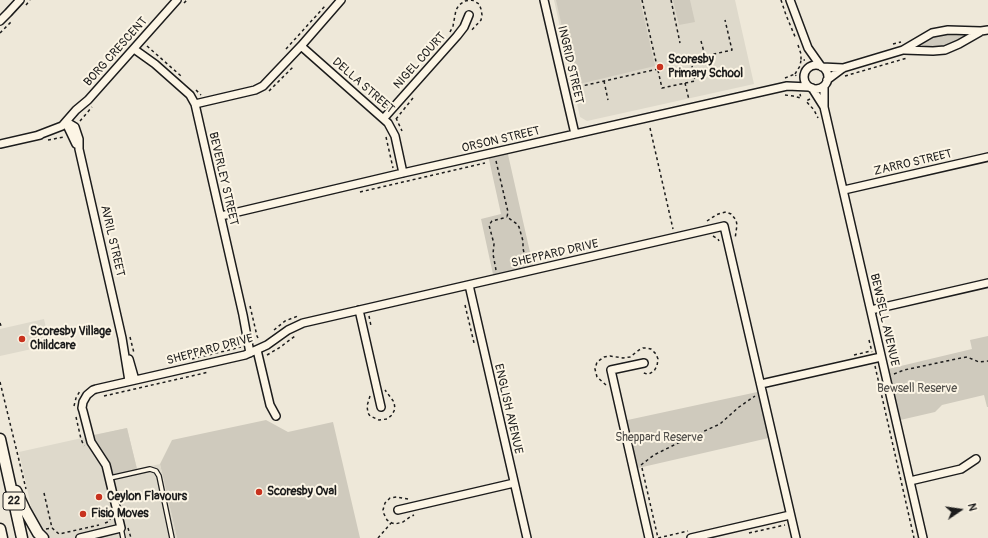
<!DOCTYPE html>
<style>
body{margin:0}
#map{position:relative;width:988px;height:538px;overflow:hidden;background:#eee8d9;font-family:Pangolin,sans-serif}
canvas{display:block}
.north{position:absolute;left:940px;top:490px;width:40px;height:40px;-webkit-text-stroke:3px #fcf5e5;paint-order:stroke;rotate:77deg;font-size:11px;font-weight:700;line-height:16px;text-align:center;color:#1c1c1c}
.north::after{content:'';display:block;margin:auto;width:14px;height:18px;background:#1c1c1c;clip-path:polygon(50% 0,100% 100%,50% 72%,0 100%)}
</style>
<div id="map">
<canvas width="988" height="538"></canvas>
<div class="north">N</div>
</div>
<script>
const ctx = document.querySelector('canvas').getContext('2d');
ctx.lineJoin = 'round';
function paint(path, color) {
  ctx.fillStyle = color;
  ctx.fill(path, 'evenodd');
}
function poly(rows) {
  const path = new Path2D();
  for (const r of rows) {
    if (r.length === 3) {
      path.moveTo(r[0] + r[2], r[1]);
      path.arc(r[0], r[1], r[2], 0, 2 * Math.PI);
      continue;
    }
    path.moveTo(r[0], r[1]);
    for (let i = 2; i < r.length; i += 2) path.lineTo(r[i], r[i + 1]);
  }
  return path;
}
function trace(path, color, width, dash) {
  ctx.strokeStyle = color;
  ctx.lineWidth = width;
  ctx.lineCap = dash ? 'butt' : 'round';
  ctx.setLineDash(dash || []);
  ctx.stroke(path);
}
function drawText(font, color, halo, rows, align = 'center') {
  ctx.font = font + ' Pangolin,sans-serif';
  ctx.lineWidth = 4;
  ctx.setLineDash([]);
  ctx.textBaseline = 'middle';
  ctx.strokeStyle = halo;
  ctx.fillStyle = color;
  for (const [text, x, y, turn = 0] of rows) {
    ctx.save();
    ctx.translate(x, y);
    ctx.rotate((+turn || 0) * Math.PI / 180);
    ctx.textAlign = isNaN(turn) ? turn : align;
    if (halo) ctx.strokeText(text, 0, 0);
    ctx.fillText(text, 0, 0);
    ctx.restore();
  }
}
paint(poly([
 [554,0,735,0,754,84,587,121,580,117],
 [44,319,50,345,0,356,0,329],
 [127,428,137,469,160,464,177,538,38,538,19,452]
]), '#ded9cb');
paint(poly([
 [556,0,640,0,655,66,575,85],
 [673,0,690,0,695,22,679,25],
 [932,33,963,33,964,38,950,48,922,48,921,42],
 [507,150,534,270,494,279,481,219,501,214,488,155],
 [988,336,988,407,987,407,984,395,942,405,935,412,896,421,884,370,972,349,970,340],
 [762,391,773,437,634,469,623,421],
 [266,420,288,432,333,422,360,538,177,538,160,464,172,440],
 [127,428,137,469,109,475,89,436]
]), '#cfcabd');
const lane = poly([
 [110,478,150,469,156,471,159,476,172,538],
 [121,528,123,538]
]);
const street = poly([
 [544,0,575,134],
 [790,0,808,48,820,65],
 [0,21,8,13,20,0],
 [301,46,388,123,395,136,403,173],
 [134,49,155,64,190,95,195,104,243,315,250,353],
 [904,50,933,51,945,50,959,44,980,32],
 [816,77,12],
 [822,67,843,68],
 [827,80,843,68,903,50,932,33,948,30,981,31,988,30],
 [824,86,824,107,923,538],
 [812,88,824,107],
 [195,104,255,90,263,86,301,46,341,0],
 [384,118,457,36,464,27,469,15],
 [66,122,70,124,75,127,79,139,79,149,122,338,129,381],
 [66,123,76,144],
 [36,136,62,126,76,110,88,100,177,0],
 [0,144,40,135],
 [844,190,988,157],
 [221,216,403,173,787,86,809,87],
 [469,285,527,538],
 [359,310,381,407],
 [871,310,988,283],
 [257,350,270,405,276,416],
 [129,359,135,380],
 [644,363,611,370,649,538],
 [761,384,881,357],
 [910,481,961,469,976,459],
 [398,510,514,483],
 [80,538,121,528,107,469,106,465,91,442,83,411,82,408,83,402,87,395,93,390,96,389,245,355,267,345,288,330,303,323,724,226,796,538],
 [691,538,790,515]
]);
const primary = poly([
 [0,439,22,538],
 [16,491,25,510,38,533,43,538],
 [0,529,2,538]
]);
trace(lane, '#1c1c1c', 6);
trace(street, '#1c1c1c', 10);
trace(primary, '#1c1c1c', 13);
trace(poly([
 [642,0,662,88,695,81,692,66],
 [671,0,680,43],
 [781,0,786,15,796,39],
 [184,3,187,0],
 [26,5,30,0],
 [450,32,453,26,456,10,459,5,465,1,472,0,479,4,481,9,482,15,481,20,470,32],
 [0,33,12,21],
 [701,41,705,56,732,50,725,20],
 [893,44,901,42],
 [798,45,801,54,801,60,805,60],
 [147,46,181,76],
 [286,49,325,6],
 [693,73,711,69,707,55],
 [795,74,800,66,801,60],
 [845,76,907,58],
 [785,78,795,74,796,76],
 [604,81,608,100],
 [685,83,689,100],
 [573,88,658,69],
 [196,90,201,95],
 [269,91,293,67],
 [785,95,793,96,801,98,800,94],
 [810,99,806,101,814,110,818,118],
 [396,118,402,131],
 [396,119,413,98],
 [80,121,92,107],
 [650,128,673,229],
 [386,137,393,168],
 [48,140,64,137],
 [496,161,508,212,507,217,517,224,519,227,523,241,523,248,526,263],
 [360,192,485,163],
 [707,221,716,215,721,213,726,212,731,214,736,220,737,225,735,239],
 [713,236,718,239,719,241],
 [496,270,493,254,494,244,489,225,492,221,507,217],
 [465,305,474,343],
 [250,306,257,336,259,340],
 [369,316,371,326],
 [0,323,1,326,0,328],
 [274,330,285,321,298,316],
 [130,337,134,353],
 [869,340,872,352],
 [267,355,279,348,295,336],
 [854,355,871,351],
 [192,359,241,347],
 [875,366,914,538],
 [894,374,904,370,961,358,967,357,979,362,988,361],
 [0,382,26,489],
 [606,385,597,377,595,369,597,362,604,357,610,356,623,358,630,357,639,350,643,348,647,348,651,349,656,354,658,359,657,366,654,371,649,374,647,374,641,372],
 [104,396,209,372],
 [370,396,367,406,368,413,370,416,379,420,387,419,392,415,395,409,394,402,385,390],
 [74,406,76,398,80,391],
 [76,417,81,439,84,446],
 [641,465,654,455,680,442,720,424,739,407,755,396],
 [642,468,658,538,688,531],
 [44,493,52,528],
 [408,499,397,497,390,498,385,503,383,510,384,514,387,520,392,523,395,524,403,522,410,517,414,515],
 [105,523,108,522,111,518],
 [128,528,131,538],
 [46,529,52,528,59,534,99,525],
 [749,533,785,525],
 [378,538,391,523]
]), '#1c1c1c', 1.5, [3, 3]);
trace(lane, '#fcf5e5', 3.5);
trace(street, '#fcf5e5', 7);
trace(primary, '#fcf5e5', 10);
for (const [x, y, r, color] of [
 [660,67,4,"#c8321e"],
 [22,339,4,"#c8321e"],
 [259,492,4,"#c8321e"],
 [99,497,4,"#c8321e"],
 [83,514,4,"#c8321e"]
]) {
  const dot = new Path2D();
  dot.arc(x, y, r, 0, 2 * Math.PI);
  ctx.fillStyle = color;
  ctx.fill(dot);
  trace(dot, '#fcf5e5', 1.5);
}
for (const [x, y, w] of [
 [14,501,22]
]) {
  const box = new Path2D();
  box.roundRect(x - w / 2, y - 9, w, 18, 3);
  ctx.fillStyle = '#fcf5e5';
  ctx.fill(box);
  trace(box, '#1c1c1c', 1);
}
drawText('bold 11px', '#1c1c1c', null, [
 ["22",14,501]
]);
drawText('12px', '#1c1c1c', '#fcf5e5', [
 ["BORG CRESCENT",116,52,-48],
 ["NIGEL COURT",420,61,-48],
 ["INGRID STREET",570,65,77],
 ["DELLA STREET",363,86,41],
 ["ORSON STREET",501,140,-13],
 ["ZARRO STREET",913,163,-13],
 ["BEVERLEY STREET",223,179,77],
 ["AVRIL STREET",112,241,77],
 ["SHEPPARD DRIVE",555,254,-13],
 ["BEWSELL AVENUE",884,320,77],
 ["SHEPPARD DRIVE",210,350,-15],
 ["ENGLISH AVENUE",508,409,77]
]);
drawText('bold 12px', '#1c1c1c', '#fcf5e5', [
 ["Scoresby",668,60],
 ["Primary School",668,74],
 ["Scoresby Village",30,332],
 ["Childcare",30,346],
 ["Scoresby Oval",267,492],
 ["Ceylon Flavours",107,497],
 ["Fisio Moves",91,514]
], 'left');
drawText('12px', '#52504c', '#fcf5e5', [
 ["Bewsell Reserve",917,389],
 ["Sheppard Reserve",659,438]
]);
</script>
